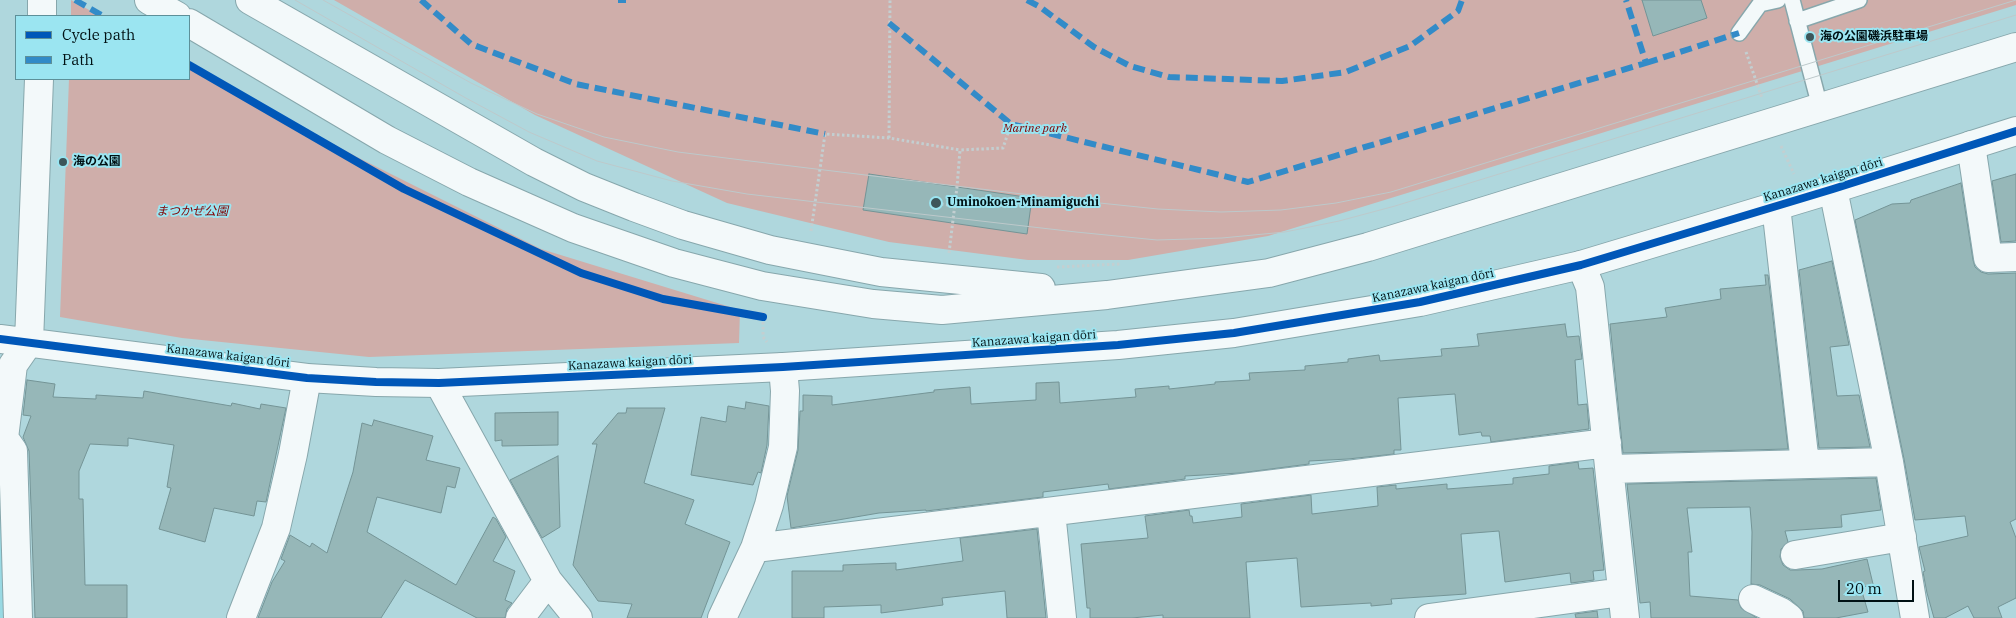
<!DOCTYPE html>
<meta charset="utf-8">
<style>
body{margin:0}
#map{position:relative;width:2016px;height:618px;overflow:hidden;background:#afd7dd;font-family:"IBM Plex Serif",serif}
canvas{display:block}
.legend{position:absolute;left:15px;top:15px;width:175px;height:65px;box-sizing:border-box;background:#9be5f1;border:1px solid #5d9099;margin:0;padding:6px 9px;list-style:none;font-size:15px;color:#001114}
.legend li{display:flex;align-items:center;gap:10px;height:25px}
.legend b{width:25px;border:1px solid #5d9099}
.scale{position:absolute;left:1838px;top:580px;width:76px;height:22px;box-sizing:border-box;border:2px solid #001114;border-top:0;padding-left:6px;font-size:15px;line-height:18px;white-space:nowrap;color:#001114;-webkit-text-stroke:4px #9be5f1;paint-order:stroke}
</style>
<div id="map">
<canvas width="2016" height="618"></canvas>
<ul class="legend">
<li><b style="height:6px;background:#0057b8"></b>Cycle path</li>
<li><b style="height:6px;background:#328bc8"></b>Path</li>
</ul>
<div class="scale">20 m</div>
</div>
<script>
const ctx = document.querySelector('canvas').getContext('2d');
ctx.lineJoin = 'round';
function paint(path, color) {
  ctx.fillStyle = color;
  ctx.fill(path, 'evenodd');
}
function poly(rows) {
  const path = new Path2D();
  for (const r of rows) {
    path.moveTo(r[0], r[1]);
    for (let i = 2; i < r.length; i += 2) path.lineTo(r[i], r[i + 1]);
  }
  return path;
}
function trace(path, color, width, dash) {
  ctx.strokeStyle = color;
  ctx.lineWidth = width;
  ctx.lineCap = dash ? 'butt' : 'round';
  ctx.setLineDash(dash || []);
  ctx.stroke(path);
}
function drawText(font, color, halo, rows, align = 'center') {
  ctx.font = font + ' "IBM Plex Serif","Noto Sans JP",serif';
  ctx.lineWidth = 4;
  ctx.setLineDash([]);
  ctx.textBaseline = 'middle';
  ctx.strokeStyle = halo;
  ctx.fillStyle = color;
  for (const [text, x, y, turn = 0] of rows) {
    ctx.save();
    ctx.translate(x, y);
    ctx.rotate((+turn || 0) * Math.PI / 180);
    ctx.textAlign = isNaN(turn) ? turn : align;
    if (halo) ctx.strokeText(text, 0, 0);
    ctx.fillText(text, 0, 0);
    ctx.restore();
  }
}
paint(poly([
 [0,452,2,460,4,618,0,618]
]), '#98d9e3');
paint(poly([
 [71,0,100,16,71,16],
 [334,0,2016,0,2016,5,1268,236,1128,260,1028,260,889,242,727,203,535,115],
 [189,65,357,157,541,249,740,310,739,343,369,357,182,338,60,317,69,79,189,79]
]), '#cfaeaa');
const building = poly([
 [1642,0,1701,0,1707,18,1653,36,1642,0],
 [869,174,1032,198,1027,234,863,210,869,174],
 [2016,174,2016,241,2001,242,1992,181,2016,174],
 [1961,183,1973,260,1975,267,1981,272,1988,274,2016,273,2016,519,2010,522,2016,538,2016,598,1998,607,2002,618,1974,618,1968,606,1945,618,1934,618,1927,593,1923,572,1925,571,1919,547,1968,536,1965,516,1915,520,1904,459,1855,220,1892,204,1910,203,1911,200,1961,183],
 [1832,261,1849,345,1830,347,1837,396,1859,395,1870,447,1819,448,1799,270,1832,261],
 [1765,275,1768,275,1788,449,1623,453,1610,324,1667,317,1665,308,1721,299,1720,289,1766,285,1765,275],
 [1565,324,1567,337,1579,336,1582,359,1575,360,1578,405,1587,404,1589,429,1491,442,1490,436,1482,436,1481,432,1459,435,1455,394,1398,398,1401,450,1394,450,1394,454,1348,459,1309,461,1309,464,1240,473,1185,476,1185,479,1109,489,1108,484,1043,492,1043,497,926,511,926,510,879,513,791,528,787,496,798,450,800,411,803,411,803,395,832,396,832,405,934,392,934,390,970,387,971,404,1036,400,1036,383,1059,382,1060,403,1136,397,1135,389,1169,386,1169,389,1215,384,1215,382,1250,380,1249,373,1305,370,1305,366,1348,362,1348,359,1379,355,1380,361,1442,356,1441,349,1479,346,1477,334,1565,324],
 [27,380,55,384,53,397,96,399,96,395,143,398,144,391,231,406,232,403,260,409,261,404,286,408,266,502,257,501,254,516,214,508,205,542,159,529,171,488,167,487,174,445,128,438,128,446,90,444,79,471,79,499,83,499,85,585,127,585,127,618,35,618,29,451,23,437,31,416,23,415,27,380],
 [746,402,769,406,767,445,761,473,758,472,753,485,691,475,701,417,726,422,728,406,745,409,746,402],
 [627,408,665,408,644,483,694,500,685,524,730,542,701,618,627,618,632,604,598,601,573,565,597,444,592,444,618,413,626,413,627,408],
 [558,412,558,445,502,446,502,440,495,441,495,413,558,412],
 [374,420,433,436,426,460,460,468,455,488,447,486,441,513,377,497,367,532,456,585,493,517,496,519,506,537,493,561,515,571,505,600,512,603,507,609,505,618,477,618,405,580,381,618,258,618,272,582,285,561,281,559,290,535,310,547,312,543,327,553,353,472,362,423,372,426,374,420],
 [558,456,560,527,542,538,510,480,558,456],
 [1578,462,1579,469,1593,468,1604,570,1593,571,1594,580,1571,583,1570,573,1505,582,1499,531,1461,534,1466,594,1391,599,1392,604,1371,606,1371,603,1301,607,1297,558,1246,562,1250,618,1163,618,1163,615,1132,618,1090,618,1090,608,1087,608,1081,544,1148,538,1145,516,1189,510,1190,516,1192,516,1193,523,1242,517,1241,504,1311,495,1312,514,1378,506,1377,487,1396,485,1396,489,1447,484,1447,489,1513,484,1513,478,1549,474,1549,466,1578,462],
 [1876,478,1881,510,1841,515,1842,527,1785,531,1788,542,1781,549,1780,557,1783,565,1790,570,1797,570,1822,569,1867,559,1873,584,1861,588,1868,612,1836,618,1804,618,1803,611,1790,599,1760,585,1751,584,1752,532,1750,507,1687,508,1692,552,1688,552,1690,596,1738,600,1741,608,1757,618,1651,618,1650,602,1640,603,1627,484,1876,478],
 [1037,529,1046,618,1007,618,1005,591,942,598,943,605,881,613,881,605,824,607,824,618,792,618,792,571,843,571,843,565,896,563,896,570,963,561,960,538,1037,529],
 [1597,611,1598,618,1576,618,1575,614,1597,611]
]);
paint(building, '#96b7b8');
trace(building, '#749496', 1);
const lane = poly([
 [1792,0,1820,107],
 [1797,21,1859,0],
 [1739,33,1760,4,1778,0]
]);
const street = poly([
 [1971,145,1988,258,2016,257],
 [1833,189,1889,462,1915,618],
 [1776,206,1805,464],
 [1581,265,1590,287,1625,618],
 [439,383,548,581,578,618],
 [1610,469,1889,462],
 [1051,512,1062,618],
 [755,548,1607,443],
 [1795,555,1902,537],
 [1753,599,1781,612,1789,618],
 [18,618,13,451,4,438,13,365,29,342],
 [241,618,276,528,293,454,307,378],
 [520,618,548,581],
 [722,618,755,548,769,505,783,447,785,391,783,367],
 [1429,618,1622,592]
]);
const secondary = poly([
 [149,0,177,16],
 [250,0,534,162,584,187,634,207,683,225,770,250,881,272,1041,288],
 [42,16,42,0],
 [189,23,387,140,469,182,573,228,674,263,762,286,873,304,942,310,1107,295,1269,273,1368,247,2016,47],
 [0,339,307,378,376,382,439,383,783,367,1118,345,1234,333,1420,302,1581,265,1833,189,2016,131],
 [29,342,39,79]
]);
trace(lane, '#87a7ac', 18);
trace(street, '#87a7ac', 30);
trace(secondary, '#87a7ac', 30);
trace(poly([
 [1746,52,1762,98],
 [889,138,890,0],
 [1781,146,1794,174],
 [941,204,955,206],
 [811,231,825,134,889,138,960,150],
 [949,253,957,187,960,150,1003,148,1011,124],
 [1057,267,1120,264],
 [763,312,763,337,767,342]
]), '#c3cfd1', 3, [2.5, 2.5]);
trace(lane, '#f3f9fa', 15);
trace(street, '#f3f9fa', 28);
trace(secondary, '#f3f9fa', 28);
trace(poly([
 [295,0,464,97,529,132,597,161,672,181,747,194,1076,232,1157,240,1222,238,1285,232,1339,221,1395,206,2016,15],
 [323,0,471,83,537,114,604,137,678,152,750,161,1080,201,1158,209,1221,212,1281,210,1336,203,1391,192,2016,0]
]), '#bdc9cb', 1);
trace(poly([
 [75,0,103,16],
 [421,0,471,44,576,84,825,134],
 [618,0,626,0],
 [1027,0,1040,7,1094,47,1130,66,1169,77,1282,81,1346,72,1410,46,1458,11,1462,0],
 [889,23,1011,124,1248,182,1646,63,1626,0],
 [1646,63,1739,33]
]), '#328bc8', 6, [12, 6]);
trace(poly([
 [189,65,404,189,581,273,663,299,763,317],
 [0,339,307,378,376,382,439,383,783,367,1118,345,1234,333,1420,302,1581,265,1833,189,2016,131]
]), '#0057b8', 8);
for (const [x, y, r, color] of [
 [1810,37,5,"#3d565a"],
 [63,162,5,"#3d565a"],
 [936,203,6,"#3d565a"]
]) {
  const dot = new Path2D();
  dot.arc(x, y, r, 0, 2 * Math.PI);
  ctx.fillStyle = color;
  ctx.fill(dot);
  trace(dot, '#9be5f1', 2);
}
drawText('bold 12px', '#001114', '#9be5f1', [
 ["海の公園磯浜駐車場",1820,37],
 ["海の公園",73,162],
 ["Uminokoen-Minamiguchi",947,203]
], 'left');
drawText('italic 12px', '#820000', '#9be5f1', [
 ["Marine park",1035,129],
 ["まつかぜ公園",192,212]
]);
drawText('12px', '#001114', '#9be5f1', [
 ["Kanazawa kaigan dōri",1823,180,-17],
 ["Kanazawa kaigan dōri",1433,286,-12],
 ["Kanazawa kaigan dōri",1034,339,-4],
 ["Kanazawa kaigan dōri",228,356,7],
 ["Kanazawa kaigan dōri",630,363,-3]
]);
</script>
